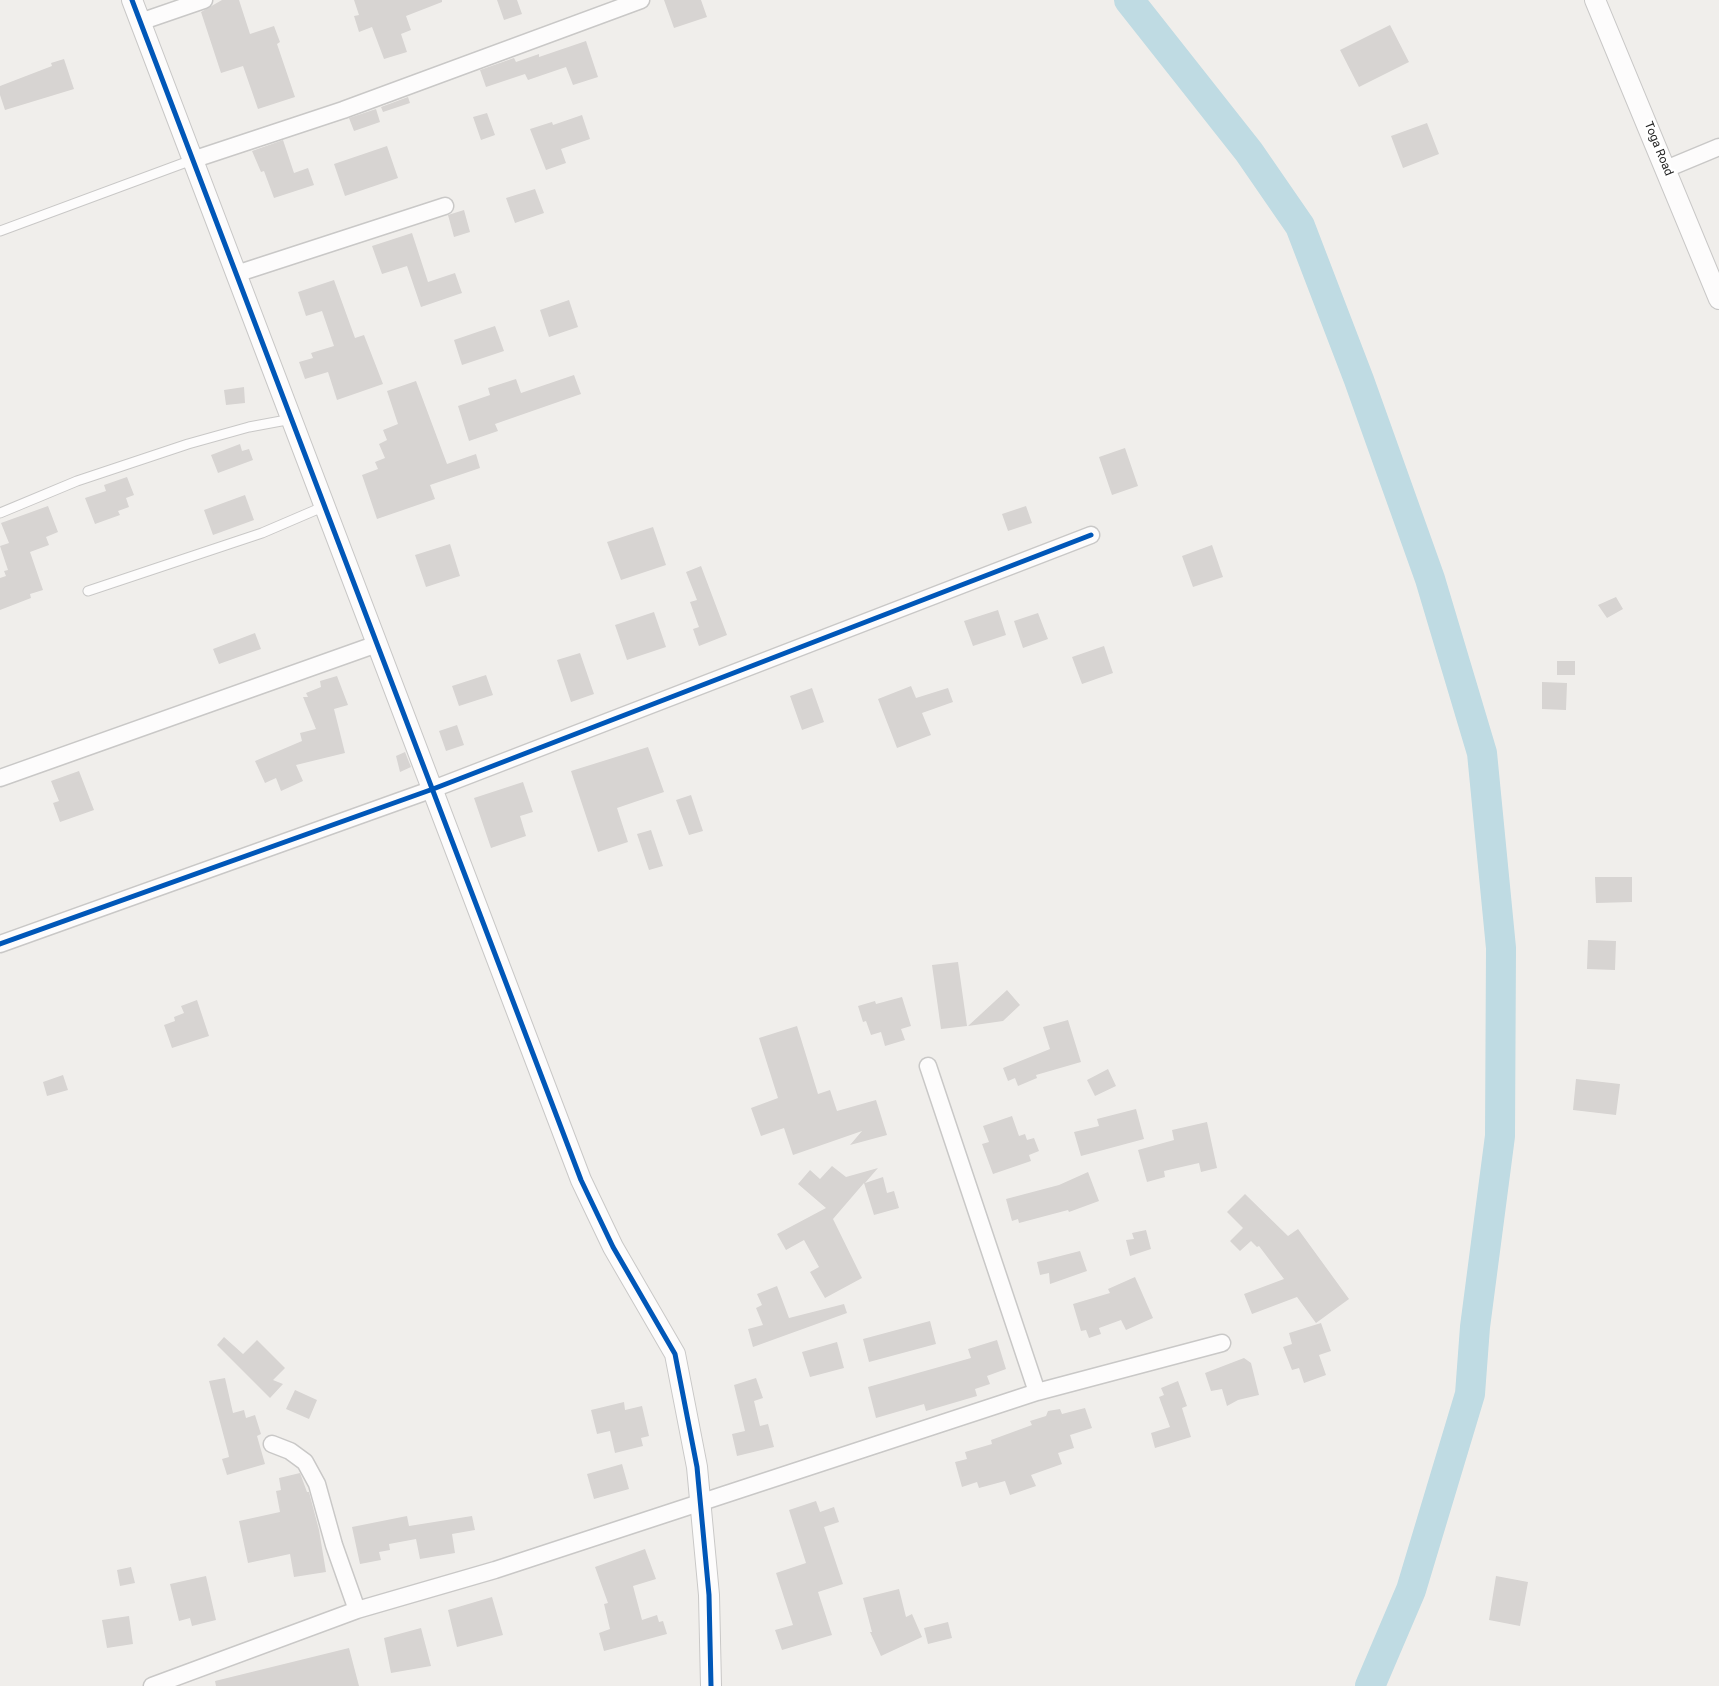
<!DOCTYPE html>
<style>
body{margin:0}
canvas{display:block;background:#f0eeeb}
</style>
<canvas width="1719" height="1686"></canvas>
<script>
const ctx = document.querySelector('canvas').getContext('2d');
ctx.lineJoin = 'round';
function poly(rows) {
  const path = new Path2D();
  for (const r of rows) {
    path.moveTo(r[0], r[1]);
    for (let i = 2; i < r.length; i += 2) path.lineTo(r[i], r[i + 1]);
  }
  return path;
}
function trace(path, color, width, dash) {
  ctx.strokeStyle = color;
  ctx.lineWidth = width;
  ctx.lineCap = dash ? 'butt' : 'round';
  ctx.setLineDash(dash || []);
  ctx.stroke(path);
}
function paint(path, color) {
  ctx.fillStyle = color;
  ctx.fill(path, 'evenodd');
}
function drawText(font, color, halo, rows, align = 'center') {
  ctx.font = font + ' Roboto,sans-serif';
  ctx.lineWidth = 5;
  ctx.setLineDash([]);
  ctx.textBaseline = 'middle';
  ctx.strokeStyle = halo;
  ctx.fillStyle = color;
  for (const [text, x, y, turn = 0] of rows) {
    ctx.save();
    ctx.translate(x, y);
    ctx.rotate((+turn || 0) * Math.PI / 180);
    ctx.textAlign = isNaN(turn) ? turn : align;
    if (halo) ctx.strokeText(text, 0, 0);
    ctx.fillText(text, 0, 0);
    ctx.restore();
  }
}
trace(poly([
 [1129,0,1249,152,1300,226,1359,380,1430,579,1482,753,1501,948,1500,1136,1475,1327,1470,1394,1411,1590,1370,1686]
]), '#bfdbe3', 30);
paint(poly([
 [222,0,239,0,250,34,274,26,280,42,277,44,295,97,258,109,243,66,221,73,201,12],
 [354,0,442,0,442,2,406,16,411,30,401,34,407,52,384,59,372,27,359,32,354,16,359,15],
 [497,0,517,0,522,14,504,20],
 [664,0,701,0,707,17,674,28],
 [1390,25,1409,62,1359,87,1340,50],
 [586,41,598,77,573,85,566,67,528,80,525,74,486,87,480,70,514,58,516,62,539,54,539,57],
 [64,59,74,89,5,110,0,95,0,86,52,66,51,63],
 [408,97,410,103,383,112,381,107],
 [376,109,380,122,354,131,349,118],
 [487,113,495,135,481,140,473,117],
 [582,115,590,139,561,149,566,163,546,170,530,129,552,122,553,125],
 [1427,123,1439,154,1403,168,1391,136],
 [283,140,294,173,308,168,314,185,274,198,264,171,261,172,252,151],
 [387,146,398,178,345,196,334,164],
 [535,189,544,213,515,223,506,198],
 [464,210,470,232,454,237,448,215],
 [412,233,428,282,455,273,462,293,421,307,407,266,382,274,372,246],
 [334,280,355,338,364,335,383,384,337,400,328,372,305,379,299,362,313,358,311,353,334,346,322,311,306,316,298,292],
 [569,300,578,327,549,337,540,310],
 [495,326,504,351,462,365,454,340],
 [574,375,581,394,495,424,498,431,469,441,458,406,490,395,488,388,516,379,521,393],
 [416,381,447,464,476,454,480,468,430,485,435,499,377,519,362,475,378,469,375,462,385,458,379,444,387,440,383,430,398,424,387,391],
 [244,387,245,403,226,405,224,390],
 [240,444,242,451,249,449,253,460,218,473,211,455],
 [1125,448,1138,486,1112,495,1099,457],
 [127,477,134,495,126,498,129,507,118,511,120,515,95,524,85,498,106,491,104,485],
 [245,495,254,520,213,535,204,510],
 [48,506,58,532,46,537,49,545,30,552,43,590,30,594,31,598,0,610,0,578,6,576,4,571,8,570,0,546,9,543,1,523],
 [1026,506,1032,523,1008,531,1002,514],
 [653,527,666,565,621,580,607,542],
 [450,544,460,576,426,587,415,555],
 [1212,545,1223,577,1193,587,1182,556],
 [701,566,727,635,699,646,693,629,699,627,690,602,697,600,686,572],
 [1616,597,1623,609,1607,618,1598,605],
 [998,610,1006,635,973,646,964,621],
 [654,612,666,647,627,660,615,625],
 [1038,613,1048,639,1023,648,1014,621],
 [255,633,261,649,219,664,213,649],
 [1104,646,1113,673,1082,684,1072,657],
 [580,653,594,694,571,702,557,660],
 [1557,661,1575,661,1575,675,1557,675],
 [486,675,493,695,459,706,452,686],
 [337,676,348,705,334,709,345,753,296,765,303,781,281,791,276,778,265,783,255,761,302,741,300,733,316,729,303,697,308,697,306,693,321,687,320,681],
 [1542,682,1567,683,1566,710,1542,709],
 [911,686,916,698,948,688,953,702,922,713,931,735,897,748,878,699],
 [812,688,824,722,802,730,790,696],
 [457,725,464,745,446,751,439,731],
 [648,747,664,792,617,808,628,842,598,852,571,771],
 [405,752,411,767,400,772,396,756],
 [79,771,94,810,60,822,53,803,59,801,51,781],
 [523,782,533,812,520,816,526,836,491,848,474,798],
 [691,795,703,831,689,835,676,800],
 [651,830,663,866,649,870,637,834],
 [1595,877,1632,877,1632,902,1596,903],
 [1588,940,1616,941,1615,970,1587,969],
 [958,962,967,1026,941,1029,932,965],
 [1007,990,1020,1005,1003,1021,968,1026],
 [902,997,911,1026,901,1029,905,1040,885,1046,881,1032,871,1035,866,1021,863,1022,858,1006,875,1001,876,1004],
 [197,1000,209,1036,172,1048,164,1025,175,1021,174,1017,184,1013,181,1006],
 [1068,1020,1081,1062,1036,1075,1037,1078,1018,1086,1015,1078,1008,1081,1003,1068,1050,1049,1043,1027],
 [797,1026,818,1094,830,1090,837,1111,876,1100,887,1135,850,1145,862,1131,793,1155,784,1128,761,1136,751,1108,778,1098,759,1038],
 [1108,1069,1116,1086,1095,1096,1087,1080],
 [63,1075,68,1090,47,1096,43,1082],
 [1576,1079,1620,1084,1616,1115,1573,1110],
 [1136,1109,1144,1139,1081,1156,1074,1132,1099,1126,1097,1119],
 [1012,1116,1019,1136,1025,1134,1027,1140,1034,1138,1039,1151,1029,1155,1031,1161,993,1174,982,1144,989,1142,983,1126],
 [1207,1122,1217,1168,1201,1172,1199,1163,1164,1171,1165,1177,1147,1182,1138,1150,1174,1140,1172,1130],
 [832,1166,846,1177,878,1168,865,1183,883,1177,887,1193,894,1191,899,1208,874,1215,864,1183,833,1219,862,1278,825,1298,810,1272,819,1267,804,1240,786,1250,777,1234,826,1208,798,1184,810,1170,820,1179],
 [1088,1172,1099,1201,1069,1212,1068,1210,1019,1223,1018,1219,1012,1221,1006,1199,1059,1185],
 [1245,1194,1288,1236,1298,1229,1349,1299,1316,1323,1297,1297,1252,1314,1244,1294,1284,1279,1259,1246,1257,1247,1251,1241,1240,1251,1230,1241,1243,1228,1227,1212],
 [1146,1230,1151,1249,1130,1256,1126,1240,1134,1239,1132,1233],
 [1080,1251,1087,1271,1050,1284,1049,1273,1040,1275,1037,1262],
 [1135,1277,1153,1318,1126,1330,1121,1320,1099,1328,1101,1334,1089,1338,1086,1330,1081,1331,1073,1304,1110,1293,1108,1289],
 [777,1286,789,1318,844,1304,847,1313,753,1347,748,1329,763,1325,756,1308,762,1305,757,1294],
 [930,1321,936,1344,869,1362,863,1339],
 [1321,1323,1331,1351,1319,1355,1326,1375,1304,1383,1299,1368,1292,1370,1283,1347,1292,1344,1289,1333],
 [224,1337,243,1354,257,1340,285,1368,273,1380,283,1384,270,1398,217,1345],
 [997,1340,1006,1369,987,1376,990,1384,975,1389,977,1396,926,1411,924,1404,876,1418,868,1387,971,1358,968,1349],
 [837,1342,844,1368,810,1377,802,1352],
 [1244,1358,1251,1363,1259,1395,1238,1400,1227,1406,1222,1389,1211,1391,1205,1373],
 [225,1378,233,1413,244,1410,246,1418,255,1415,261,1434,257,1436,265,1464,227,1475,222,1459,229,1457,228,1452,209,1381],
 [756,1378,763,1398,754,1401,760,1426,768,1424,774,1447,737,1456,732,1434,745,1431,734,1385],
 [1178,1381,1187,1406,1182,1408,1191,1437,1155,1448,1151,1433,1170,1427,1159,1397,1164,1395,1161,1388],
 [295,1390,317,1400,309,1419,286,1409],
 [624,1402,625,1410,642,1406,649,1436,641,1438,643,1446,615,1453,610,1431,597,1434,591,1410],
 [1085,1408,1092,1428,1070,1435,1074,1448,1058,1453,1062,1464,1031,1475,1036,1486,1010,1495,1005,1481,979,1488,977,1482,962,1487,955,1462,967,1459,965,1452,992,1444,991,1440,1032,1425,1030,1421,1046,1416,1048,1411,1060,1409,1062,1414],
 [622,1464,629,1489,594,1499,587,1474],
 [300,1473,307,1492,309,1492,319,1530,326,1572,294,1577,290,1554,248,1563,239,1521,280,1512,276,1491,281,1490,279,1478],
 [816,1501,820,1512,834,1507,839,1522,824,1527,843,1584,818,1592,832,1635,782,1650,775,1630,793,1625,776,1573,806,1563,789,1510],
 [407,1516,409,1526,472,1516,475,1530,452,1534,455,1553,420,1559,416,1539,389,1544,390,1550,379,1552,381,1560,360,1564,352,1527],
 [645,1549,656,1579,633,1586,642,1620,657,1615,659,1622,663,1621,667,1634,604,1651,599,1633,610,1629,604,1604,608,1603,595,1567],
 [131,1567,135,1583,120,1586,117,1570],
 [206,1576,216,1620,192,1626,190,1618,179,1621,170,1584],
 [1496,1576,1528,1582,1520,1626,1489,1620],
 [899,1589,906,1617,912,1614,922,1637,881,1656,870,1632,872,1632,863,1598],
 [492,1597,503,1635,457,1647,448,1610],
 [129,1616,133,1644,107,1648,102,1620],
 [948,1622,952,1638,928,1644,924,1628],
 [421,1628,431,1666,391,1673,384,1638],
 [349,1648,359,1686,216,1686,215,1681]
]), '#d7d4d2');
const service = poly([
 [0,231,192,160],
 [0,513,77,481,188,444,249,427,292,419],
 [88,591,262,533,325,506]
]);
const minor = poly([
 [140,22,204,0],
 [192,160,343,110,641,0],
 [1666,169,1719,147],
 [236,274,445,206],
 [0,778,377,644],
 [0,944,433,789,1091,535],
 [928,1066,1037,1392],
 [272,1444,290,1451,305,1462,317,1484,334,1545,357,1610],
 [152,1686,357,1610,495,1570,1037,1392,1222,1343]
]);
const tertiary = poly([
 [132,0,581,1180,613,1247,675,1354,697,1467,709,1595,711,1686],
 [1595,0,1719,299]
]);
trace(service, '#c9c8c7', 11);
trace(minor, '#c9c8c7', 19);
trace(tertiary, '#c9c8c7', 22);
trace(service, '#fdfcfc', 9);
trace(minor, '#fdfcfc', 16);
trace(tertiary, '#fdfcfc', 20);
trace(poly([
 [132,0,581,1180,613,1247,675,1354,697,1467,709,1595,711,1686],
 [0,944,433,789,1091,535]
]), '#0057b8', 5);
drawText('12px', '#222', '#fff', [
 ["Toga Road",1658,149,68]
]);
</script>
